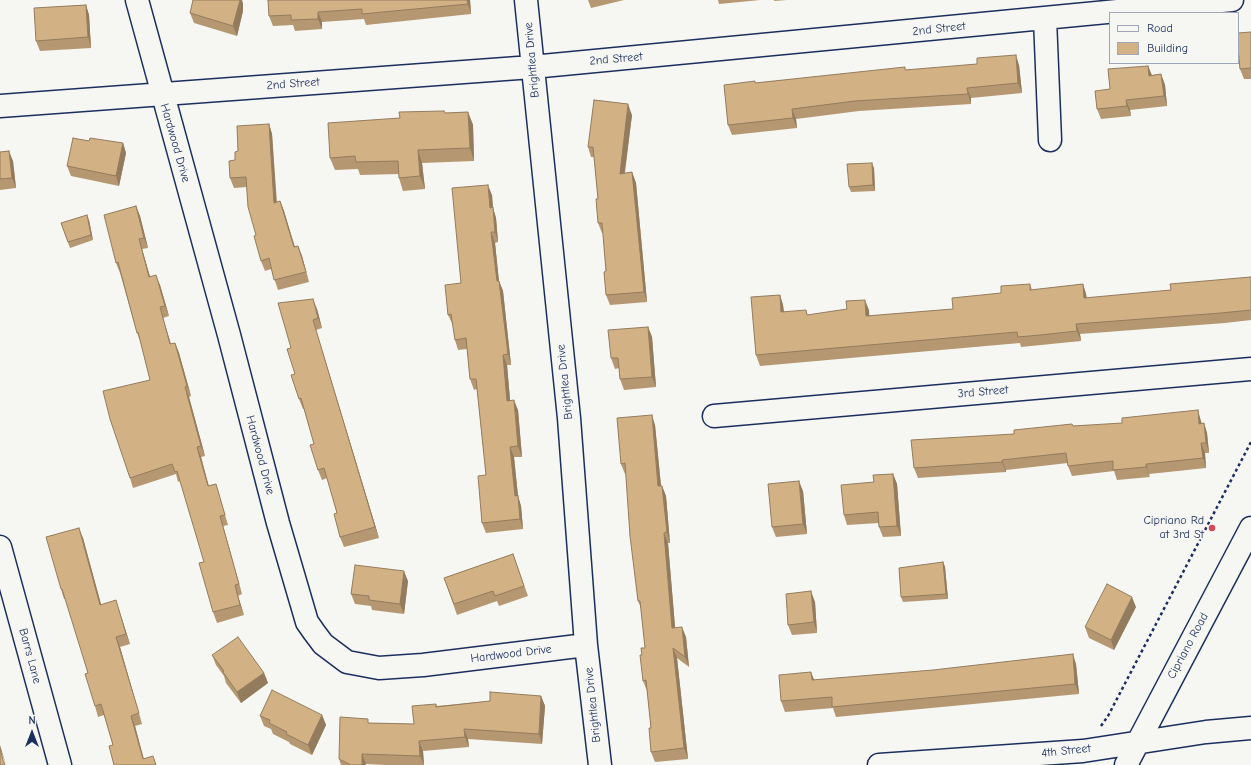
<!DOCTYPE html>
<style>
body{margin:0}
#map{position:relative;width:1251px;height:765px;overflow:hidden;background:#f6f6f2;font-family:"Comic Neue",sans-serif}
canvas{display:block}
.legend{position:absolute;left:1109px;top:12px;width:130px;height:52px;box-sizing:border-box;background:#f6f6f2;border:1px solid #9ea6b7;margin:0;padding:5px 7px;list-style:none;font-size:12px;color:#1b2f5e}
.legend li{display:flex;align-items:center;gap:8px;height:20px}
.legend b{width:20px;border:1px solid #9ea6b7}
.north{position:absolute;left:12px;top:713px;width:40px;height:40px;-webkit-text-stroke:3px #f6f6f2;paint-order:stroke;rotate:0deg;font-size:11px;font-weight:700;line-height:16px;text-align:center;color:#1b2f5e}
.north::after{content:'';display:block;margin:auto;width:14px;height:18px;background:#1b2f5e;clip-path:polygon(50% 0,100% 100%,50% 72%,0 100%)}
</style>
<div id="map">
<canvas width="1251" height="765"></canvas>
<ul class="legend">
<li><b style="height:5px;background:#f6f6f2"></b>Road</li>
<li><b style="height:11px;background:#d2b185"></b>Building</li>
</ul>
<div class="north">N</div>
</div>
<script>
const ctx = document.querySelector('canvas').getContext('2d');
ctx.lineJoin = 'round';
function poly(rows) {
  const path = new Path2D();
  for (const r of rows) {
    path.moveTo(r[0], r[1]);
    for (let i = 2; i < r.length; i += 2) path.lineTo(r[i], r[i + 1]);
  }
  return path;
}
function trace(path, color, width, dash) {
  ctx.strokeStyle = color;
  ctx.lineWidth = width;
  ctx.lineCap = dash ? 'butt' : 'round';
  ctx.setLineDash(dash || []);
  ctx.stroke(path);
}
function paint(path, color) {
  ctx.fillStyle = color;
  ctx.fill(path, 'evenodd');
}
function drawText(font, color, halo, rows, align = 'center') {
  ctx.font = font + ' "Comic Neue",sans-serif';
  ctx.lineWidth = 4;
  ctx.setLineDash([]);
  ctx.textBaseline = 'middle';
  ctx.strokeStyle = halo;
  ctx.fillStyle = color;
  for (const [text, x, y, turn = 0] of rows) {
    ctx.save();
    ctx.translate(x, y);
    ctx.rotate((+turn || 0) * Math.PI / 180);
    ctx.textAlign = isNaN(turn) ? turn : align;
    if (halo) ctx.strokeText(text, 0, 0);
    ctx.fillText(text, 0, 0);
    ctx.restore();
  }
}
const minor = poly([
 [137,0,229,335,278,523,307,622,314,632,323,644,347,662,379,668,423,665,586,645],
 [526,0,569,418,586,645,600,765],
 [1045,19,1050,140],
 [0,106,532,67,1232,0],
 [714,416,1251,369],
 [0,547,60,765],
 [879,765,1083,751,1206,732,1251,728],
 [1126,765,1251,528]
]);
trace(minor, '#1b2f5e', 25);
trace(poly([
 [1101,726,1108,716,1251,442]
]), '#1b2f5e', 2.5, [3, 3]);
trace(minor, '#f6f6f2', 22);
paint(poly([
 [268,0,470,0,471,14,366,25,364,19,322,22,322,29,295,31,293,25,273,26,269,16],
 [588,0,624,0,591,8],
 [718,0,760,0,719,4],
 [774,0,787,0,774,1],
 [243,3,243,11,237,36,194,23,190,13],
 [86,5,89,15,91,48,40,51,36,41],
 [1251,32,1251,79,1244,79,1240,69],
 [1019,65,1022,93,971,98,971,104,859,111,796,119,797,128,732,135,728,125,756,83,906,70],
 [1148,66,1152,75,1161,74,1165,85,1167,106,1130,110,1131,116,1101,119,1097,109,1110,89],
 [468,112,473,125,474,161,422,163,425,189,403,191,399,178,399,174,360,175,358,169,335,170,330,158,400,118,445,113],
 [632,115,625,173,632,172,636,183,647,302,610,305,606,295,606,271,603,233,602,233,598,223,598,199,594,157,591,157,588,147],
 [269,124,272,134,277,202,280,201,284,211,294,246,298,246,302,256,309,282,278,290,271,269,265,271,261,261,247,187,234,188,230,178,238,151],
 [89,141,123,143,126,153,119,186,71,176,67,166],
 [0,152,13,161,16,188,0,190],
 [874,168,875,191,851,192,849,187],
 [492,195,493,208,496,218,498,242,495,243,499,281,503,291,511,365,507,365,510,400,518,410,522,457,514,457,518,496,521,506,523,529,486,533,482,523,486,475,477,389,474,390,470,379,467,349,458,350,455,340,453,325,448,315,461,283],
 [136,206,140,216,148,248,142,249,150,277,160,285,169,316,163,318,171,344,175,343,179,353,191,396,189,397,205,456,201,457,209,486,216,484,219,494,228,525,223,526,242,594,238,596,244,615,217,623,213,612,204,562,180,481,178,482,176,474,133,488,130,478,150,380,141,343,137,333,120,273,116,263],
 [89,220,93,240,70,248,61,223],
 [1251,277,1251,320,1225,323,1080,334,1081,341,1021,347,1020,343,760,366,756,355,780,295,783,305,784,312,808,315,869,310,869,316,953,309,1030,284,1032,290,1083,284,1086,294,1087,298,1171,290],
 [317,309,322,328,316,330,379,538,344,547,340,537,337,513,327,478,322,480,318,470,314,444,304,409,303,409,299,399,291,348],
 [648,327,652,337,656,387,624,390,620,379,619,368,615,369,611,358],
 [1201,421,1202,424,1204,423,1207,433,1209,453,1205,453,1206,468,1149,474,1150,477,1117,480,1114,471,1072,476,1068,466,1068,463,1006,470,1006,472,918,478,914,468,1014,434,1073,426],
 [655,425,661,486,662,486,666,496,670,543,668,543,675,628,686,637,689,667,677,658,688,759,655,762,651,752,651,728,647,691,643,681,642,655,645,648,641,608,638,601,626,474,625,474,621,464],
 [893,474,897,484,901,536,883,537,879,527,879,523,847,525,844,515,874,482],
 [803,491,807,534,776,537,772,527],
 [83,538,101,605,119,610,130,644,120,647,142,724,135,726,144,759,157,765,113,745,104,715,98,717,95,706,88,673,66,599,64,599,61,589],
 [513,554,528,596,499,606,497,601,457,615,444,578],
 [943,562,945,567,948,599,903,602,901,597],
 [408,581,404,614,372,610,371,606,355,604,351,594],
 [815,602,817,633,792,635,788,625],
 [1136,607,1114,650,1089,638,1085,627],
 [212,655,264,673,268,683,241,703,226,683,224,676,216,665],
 [1076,664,1079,694,836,717,833,708,785,712,781,701,814,680],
 [541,696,545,706,542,744,468,739,469,747,423,751,424,765,385,765,366,764,366,765,341,765,339,759,370,723,414,724,436,704,437,706],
 [322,715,326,725,312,755,290,744,289,742,273,734,271,729,264,726,260,716]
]), '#b59872');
paint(poly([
 [240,0,242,0,243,3,243,11,237,36,233,26],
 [467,0,470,0,471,14,468,4],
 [86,5,89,15,91,48,88,37],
 [318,12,322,22,322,29,318,19],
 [1016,55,1019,65,1022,93,1018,83],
 [1148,66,1152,76,1149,76],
 [1161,74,1165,85,1167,106,1164,96],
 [967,88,971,98,971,104,968,94],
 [1126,100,1130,110,1131,116,1127,106],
 [628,104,632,115,623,184,620,174],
 [792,109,796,119,797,128,793,118],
 [468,112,473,125,474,161,470,148],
 [269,124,272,134,277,213,274,203],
 [123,143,126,153,119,186,116,176],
 [418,150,422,163,425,189,420,176],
 [9,151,13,161,16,188,12,178],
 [872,163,874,168,875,191,873,185],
 [632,172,636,183,647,302,644,292],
 [488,185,492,195,493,208,496,218,498,242,495,232,490,208],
 [280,201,284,211,298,257,294,247],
 [136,206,140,216,148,248,144,238],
 [87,215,89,220,93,240,91,235],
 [491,232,495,243,500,292,497,281],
 [139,239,142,249,153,287,149,277],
 [298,246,302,256,309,282,306,272],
 [156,275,160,285,169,316,165,306],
 [499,281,503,291,511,365,508,354],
 [1083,284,1086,294,1088,308,1084,298],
 [780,295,783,305,785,322,781,312],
 [313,299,317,309,322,328,318,318],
 [865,300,869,310,870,327,866,316],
 [160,307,163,318,174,355,170,344],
 [313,320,316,330,379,538,375,527],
 [1076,324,1080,334,1081,341,1077,331],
 [648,327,652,337,656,387,652,377],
 [175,343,179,353,191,396,187,386],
 [503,355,507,365,511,411,507,401],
 [185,387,189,397,205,456,201,446],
 [514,400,518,410,522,457,518,446],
 [1198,410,1201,421,1203,434,1199,424],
 [652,415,655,425,662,496,658,486],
 [1204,423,1207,433,1209,453,1206,443],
 [1201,443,1205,453,1206,468,1203,458],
 [197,447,201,457,211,496,208,486],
 [510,447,514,457,518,496,521,506,523,529,520,519,515,496],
 [1002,460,1006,470,1006,472,1002,462],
 [1146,464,1149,474,1150,477,1146,467],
 [893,474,897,484,901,536,897,526],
 [799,481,803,491,807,534,803,524],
 [662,486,666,496,670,543,667,532],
 [220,516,223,526,242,594,239,584],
 [79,528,83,538,104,615,100,605],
 [664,533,668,543,676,638,672,628],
 [943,562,945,567,948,599,946,594],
 [404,571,408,581,404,614,400,604],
 [235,585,238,596,244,615,240,605],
 [811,591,815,602,817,633,814,622],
 [1132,597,1136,607,1114,650,1111,640],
 [116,600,119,610,130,644,126,634],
 [682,627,686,637,689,667,685,657],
 [116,637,120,647,142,724,139,713],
 [673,648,677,658,688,759,684,748],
 [1073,654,1076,664,1079,694,1075,684],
 [811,672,815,682,812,680],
 [264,673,268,683,241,703,237,692],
 [541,696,545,706,542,744,539,734],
 [322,715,326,725,312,755,308,745],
 [131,716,135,726,145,765,143,759],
 [464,729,468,739,469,747,465,737],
 [419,741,423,751,424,765,420,756],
 [0,745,6,765,0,748],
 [362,754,366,764,366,765,362,765]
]), '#937c5d');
const building = poly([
 [193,0,240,0,233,26,190,13,193,0],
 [268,0,467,0,468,4,362,14,362,9,318,12,318,19,291,20,291,15,269,16,268,0],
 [86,5,88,37,36,41,34,8,86,5],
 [1251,32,1251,68,1240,69,1238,48,1238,33,1251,32],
 [1016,55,1018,83,967,88,968,94,855,101,792,109,793,118,728,125,724,85,755,81,755,83,905,67,905,70,977,64,977,58,1016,55],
 [1148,66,1149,76,1161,74,1164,96,1126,100,1127,106,1097,109,1095,91,1110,89,1108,69,1148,66],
 [594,100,628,104,620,174,632,172,644,292,606,295,604,272,606,271,602,223,598,223,596,199,598,199,593,147,588,147,594,100],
 [444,111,445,113,468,112,470,148,418,150,420,176,399,178,398,161,356,162,355,156,330,158,328,123,400,118,399,112,444,111],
 [269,124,274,203,280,201,294,247,298,246,306,272,274,280,269,258,261,261,254,236,256,235,248,207,246,177,230,178,229,161,235,160,235,152,238,151,237,126,269,124],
 [73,138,89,141,90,138,123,143,116,176,67,166,73,138],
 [9,151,12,178,0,179,0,152,9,151],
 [872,163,873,185,849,187,847,164,872,163],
 [488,185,490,208,493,207,495,232,491,232,497,281,499,281,508,354,503,355,507,401,514,400,518,446,510,447,515,496,518,495,520,519,482,523,478,476,486,475,476,379,470,379,466,338,455,340,451,314,448,315,445,285,461,283,452,188,488,185],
 [136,206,144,238,139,239,149,277,156,275,165,306,160,307,170,344,175,343,187,386,185,387,201,446,197,447,208,486,216,484,225,515,220,516,239,584,235,585,240,605,213,612,199,563,204,562,177,471,175,472,172,464,130,478,110,419,103,391,150,380,138,332,137,333,118,262,116,263,104,215,136,206],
 [87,215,91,235,68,242,61,223,87,215],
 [1251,277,1251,310,1221,313,1076,324,1077,331,1040,335,1018,337,1017,332,756,355,751,297,780,295,781,312,806,310,807,315,847,309,846,301,865,300,866,316,953,309,952,298,1001,293,1001,286,1030,284,1030,290,1083,284,1084,298,1171,290,1170,284,1251,277],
 [313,299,318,318,313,320,375,527,340,537,334,514,337,513,324,468,318,470,310,445,314,444,301,398,299,399,291,375,295,374,287,349,291,348,278,303,313,299],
 [648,327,652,377,620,379,618,358,611,358,608,330,648,327],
 [1198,410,1199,424,1204,423,1206,443,1201,443,1203,458,1146,464,1146,467,1113,470,1113,461,1068,466,1066,453,1002,460,1002,462,914,468,911,440,1014,434,1014,430,1072,424,1073,426,1122,423,1122,418,1198,410],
 [652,415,658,486,662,486,667,532,664,533,672,628,682,627,685,657,673,648,684,748,651,752,649,728,651,728,646,680,643,681,640,655,642,655,641,648,645,648,640,601,638,601,630,536,625,463,621,464,617,418,652,415],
 [893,474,897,526,879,527,878,512,844,515,841,485,874,482,873,475,893,474],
 [799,481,803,524,772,527,768,484,799,481],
 [79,528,100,605,116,600,126,634,116,637,139,713,131,716,143,759,153,756,156,765,114,765,109,746,113,745,101,704,95,706,85,674,88,673,62,589,61,589,46,537,79,528],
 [513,554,524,586,495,596,493,591,454,604,444,578,513,554],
 [943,562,946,594,901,597,899,568,943,562],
 [355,565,404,571,400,604,369,600,369,596,351,594,355,565],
 [1107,584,1132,597,1111,640,1085,627,1107,584],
 [811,591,814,622,788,625,786,594,811,591],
 [238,637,264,673,237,692,223,672,224,671,212,655,238,637],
 [1073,654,1075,684,832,707,832,697,781,701,779,675,811,672,812,680,933,670,1073,654],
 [272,690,322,715,308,745,286,734,287,732,269,723,270,720,260,716,272,690],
 [490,692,541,696,539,734,464,729,465,737,419,741,420,756,362,754,362,765,351,765,339,759,340,717,368,719,368,723,414,724,412,706,436,704,436,707,490,701,490,692],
 [0,748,3,760,5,765,0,765,0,748]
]);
paint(building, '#d2b185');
trace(building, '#937c5d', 1);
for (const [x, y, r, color] of [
 [1212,528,4,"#d1495b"]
]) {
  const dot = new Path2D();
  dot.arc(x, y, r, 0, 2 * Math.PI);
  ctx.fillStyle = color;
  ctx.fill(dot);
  trace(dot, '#f6f6f2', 1.5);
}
drawText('12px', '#1b2f5e', '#f6f6f2', [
 ["2nd Street",939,29,-6],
 ["2nd Street",616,59,-5],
 ["Brightlea Drive",532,60,-95],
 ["2nd Street",293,84,-4],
 ["Hardwood Drive",175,143,74],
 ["Brightlea Drive",565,382,-96],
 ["3rd Street",983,392,-5],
 ["Hardwood Drive",260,455,75],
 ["Cipriano Road",1188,646,-62],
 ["Hardwood Drive",511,654,-7],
 ["Barrs Lane",30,656,75],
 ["Brightlea Drive",593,705,-96],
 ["4th Street",1066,751,-6]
]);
drawText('12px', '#1b2f5e', '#f6f6f2', [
 ["Cipriano Rd",1204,521],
 ["at 3rd St",1204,535]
], 'right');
</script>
